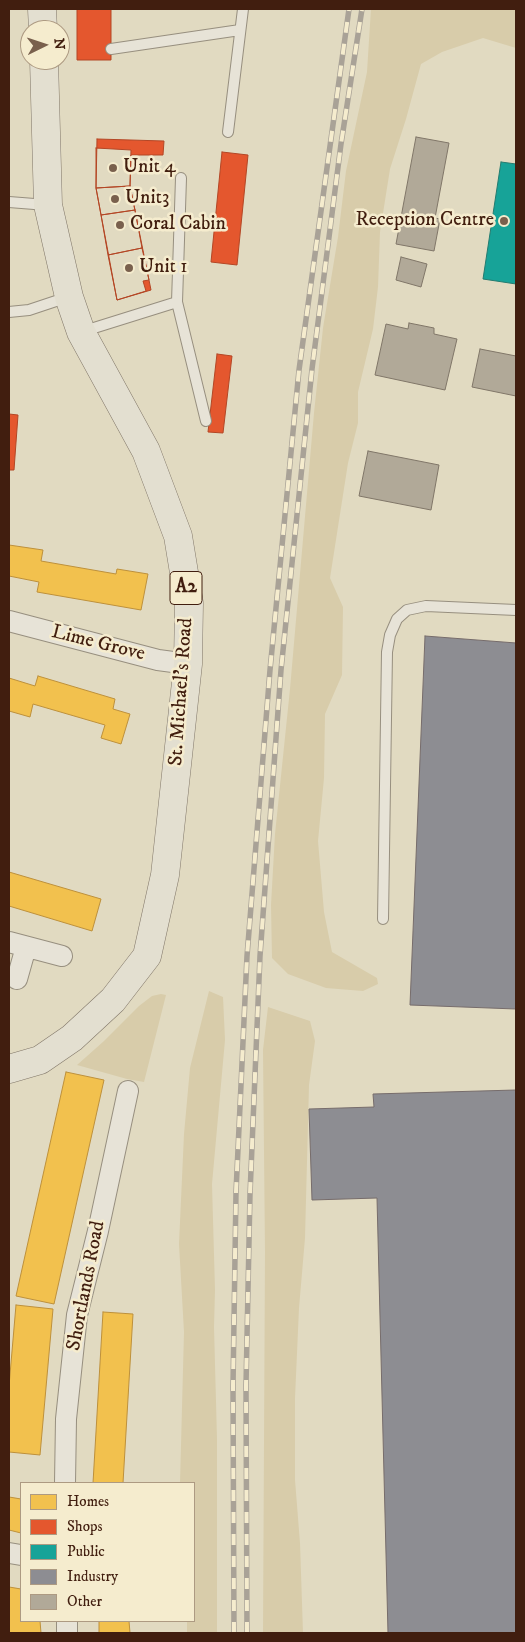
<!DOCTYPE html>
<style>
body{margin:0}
#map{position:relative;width:525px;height:1642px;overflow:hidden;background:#e1dac1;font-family:"IM FELL DW Pica",serif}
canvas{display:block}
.frame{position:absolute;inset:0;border:10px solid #411e0f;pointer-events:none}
.legend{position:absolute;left:20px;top:1482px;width:175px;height:140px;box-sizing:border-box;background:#f5ecce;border:1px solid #ad9a82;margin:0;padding:6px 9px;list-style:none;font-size:15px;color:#411e0f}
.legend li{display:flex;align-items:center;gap:10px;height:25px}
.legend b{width:25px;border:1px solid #ad9a82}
.north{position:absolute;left:20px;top:20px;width:50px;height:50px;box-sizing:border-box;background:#f5ecce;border:1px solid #ad9a82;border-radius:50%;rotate:86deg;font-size:14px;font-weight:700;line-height:20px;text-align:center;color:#411e0f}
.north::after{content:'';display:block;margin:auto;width:18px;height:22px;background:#79604d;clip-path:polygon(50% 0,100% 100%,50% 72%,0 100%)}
</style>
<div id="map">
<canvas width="525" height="1642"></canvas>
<div class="frame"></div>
<ul class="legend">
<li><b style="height:14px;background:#f2c14e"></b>Homes</li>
<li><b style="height:14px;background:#e4572e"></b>Shops</li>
<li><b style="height:14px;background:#17a398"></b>Public</li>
<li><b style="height:14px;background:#8d8d92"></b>Industry</li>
<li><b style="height:14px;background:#b1a998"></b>Other</li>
</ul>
<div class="north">N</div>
</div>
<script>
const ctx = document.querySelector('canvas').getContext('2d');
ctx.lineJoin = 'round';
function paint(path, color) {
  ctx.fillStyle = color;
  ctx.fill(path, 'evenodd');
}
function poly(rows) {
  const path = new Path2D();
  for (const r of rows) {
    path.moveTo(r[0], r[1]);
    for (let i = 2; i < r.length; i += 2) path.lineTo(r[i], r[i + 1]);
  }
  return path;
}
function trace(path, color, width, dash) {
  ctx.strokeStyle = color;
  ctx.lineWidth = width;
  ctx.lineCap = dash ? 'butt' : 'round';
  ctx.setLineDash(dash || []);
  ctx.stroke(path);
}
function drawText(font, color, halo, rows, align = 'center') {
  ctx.font = font + ' "IM FELL DW Pica",serif';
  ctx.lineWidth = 5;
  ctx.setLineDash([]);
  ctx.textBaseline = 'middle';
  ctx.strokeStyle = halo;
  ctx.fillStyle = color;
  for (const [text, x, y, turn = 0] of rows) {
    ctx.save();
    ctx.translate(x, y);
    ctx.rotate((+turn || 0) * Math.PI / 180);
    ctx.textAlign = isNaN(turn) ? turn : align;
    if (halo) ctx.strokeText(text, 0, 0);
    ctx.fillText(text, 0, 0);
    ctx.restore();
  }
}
paint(poly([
 [371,9,516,9,516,48,483,38,442,52,421,64,406,119,390,169,380,232,378,287,373,329,358,392,358,423,348,463,330,578,343,607,342,675,325,714,324,778,318,841,324,912,332,952,377,978,378,984,363,991,326,988,288,974,272,958,271,905,275,834,290,689,314,413,323,328,338,237,346,171,367,72],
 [209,991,223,997,225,1040,212,1184,215,1290,214,1327,217,1439,217,1633,187,1633,187,1621,194,1621,194,1483,180,1483,184,1332,179,1244,184,1134,190,1068],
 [161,994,166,995,144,1082,127,1079,77,1065,104,1041,139,1006,152,996],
 [268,1007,310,1021,315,1041,309,1085,305,1238,299,1308,295,1398,295,1480,300,1543,303,1633,263,1633,265,1252,263,1050]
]), '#d8ccaa');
const homes = poly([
 [9,545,43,550,41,561,116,574,117,569,148,574,141,610,37,592,39,582,9,576,9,545],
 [38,676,115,699,113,709,130,714,121,744,101,738,105,725,33,704,30,717,9,711,9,678,35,686,38,676],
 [9,872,101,899,92,931,9,906,9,872],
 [66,1072,104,1080,54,1304,16,1296,66,1072],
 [16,1305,53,1309,40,1455,9,1452,9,1386,16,1305],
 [103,1312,133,1314,123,1483,93,1483,103,1312],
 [9,1497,21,1499,21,1533,9,1530,9,1497],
 [9,1587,21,1589,21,1621,40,1621,41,1633,9,1633,9,1587],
 [99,1621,129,1621,130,1633,99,1633,99,1621]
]);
paint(homes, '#f2c14e');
trace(homes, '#bd903b', 1);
const shops = poly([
 [77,9,111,9,111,60,77,60,77,9],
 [97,139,164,141,163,155,131,155,130,186,151,290,117,300,96,188,97,139],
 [96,148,131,150,130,186,96,188,96,148],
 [222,152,248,155,237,265,211,262,222,152],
 [130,186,135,210,101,215,96,188,130,186],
 [135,210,142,248,108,255,101,215,135,210],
 [142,248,149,280,143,281,146,291,117,300,108,255,142,248],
 [217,354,232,356,223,433,208,432,217,354],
 [9,414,18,415,14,470,9,470,9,414]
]);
paint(shops, '#e4572e');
trace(shops, '#b34625', 1);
const public = poly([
 [501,162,516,164,516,284,483,279,501,162]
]);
paint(public, '#17a398');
trace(public, '#247b6f', 1);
const industry = poly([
 [425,636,516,643,516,1009,410,1005,425,636],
 [516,1090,516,1633,388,1633,377,1198,312,1200,309,1109,374,1107,373,1094,516,1090]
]);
paint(industry, '#8d8d92');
trace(industry, '#766c6b', 1);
const building = poly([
 [416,137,449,143,435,218,440,219,434,251,396,244,416,137],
 [401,257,427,264,421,287,396,280,401,257],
 [409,323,434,328,434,334,457,339,445,390,375,375,386,324,408,329,409,323],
 [480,349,516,356,516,396,472,387,480,349],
 [368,451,439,465,431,510,359,496,368,451]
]);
paint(building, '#b1a998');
trace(building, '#807668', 1);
const lane = poly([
 [111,49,240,30],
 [228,132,243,9],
 [9,202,47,205],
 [177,302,206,421],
 [9,312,29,310,68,297],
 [81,332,177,302,181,178],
 [383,919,387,652,390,635,397,619,407,610,426,606,516,610]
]);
const street = poly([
 [9,621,158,660,188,664],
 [9,942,62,956],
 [17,979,26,947],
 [65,1483,66,1419,77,1315,98,1231,128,1091],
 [9,1553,21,1555],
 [67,1621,67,1633]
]);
const primary = poly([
 [42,9,43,30],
 [9,1069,40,1060,72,1038,113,1000,147,956,165,875,188,664,189,603,178,536,146,451,81,332,69,297,48,205,44,60]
]);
trace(lane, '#978f7f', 12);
trace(street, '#978f7f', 22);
trace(primary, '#807668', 29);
trace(lane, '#e7e3d7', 10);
trace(street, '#e7e3d7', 20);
trace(primary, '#e3dfd0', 28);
const rail = poly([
 [234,1633,233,1386,236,1192,247,956,270,670,299,370,349,9],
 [247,1633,246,1385,250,1194,260,956,281,670,312,369,341,144,362,9]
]);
trace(rail, '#a9a297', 5.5);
trace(rail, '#f5ecce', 4, [11]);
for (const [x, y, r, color] of [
 [113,168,5,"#79604d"],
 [115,199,5,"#79604d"],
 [504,221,5,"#79604d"],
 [120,225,5,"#79604d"],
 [129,268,5,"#79604d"]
]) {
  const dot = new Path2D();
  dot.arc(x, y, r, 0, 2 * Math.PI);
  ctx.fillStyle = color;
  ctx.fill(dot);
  trace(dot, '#f5ecce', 2);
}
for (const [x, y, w] of [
 [186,588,32]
]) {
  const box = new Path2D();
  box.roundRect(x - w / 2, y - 16.5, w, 33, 4);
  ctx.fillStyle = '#f5ecce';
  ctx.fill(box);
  trace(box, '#411e0f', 1);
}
drawText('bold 19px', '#411e0f', null, [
 ["A2",186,588]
]);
drawText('20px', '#411e0f', '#f5ecce', [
 ["Unit 4",123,168],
 ["Unit3",125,199],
 ["Reception Centre",494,221,"right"],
 ["Coral Cabin",130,225],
 ["Unit 1",139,268]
], 'left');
drawText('20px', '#411e0f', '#f5ecce', [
 ["Lime Grove",98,644,14],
 ["St. Michael's Road",182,692,-86],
 ["Shortlands Road",87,1286,-79]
]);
</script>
